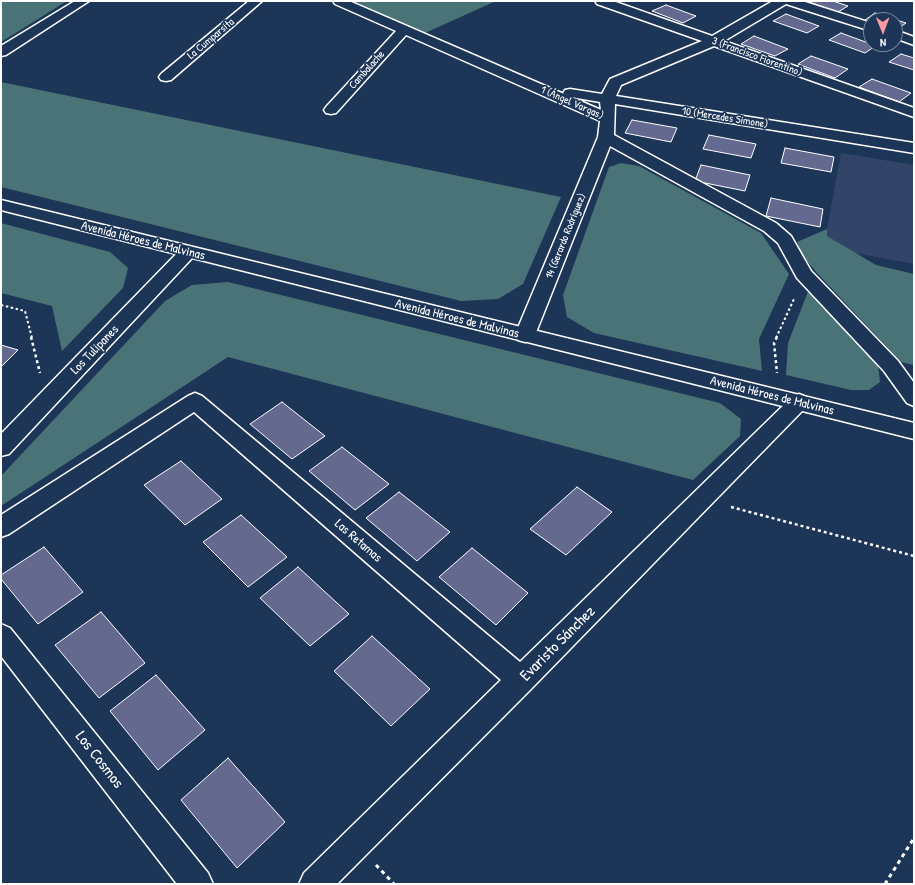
<!DOCTYPE html>
<meta charset="utf-8">
<style>
body{margin:0}
#map{position:relative;width:915px;height:885px;overflow:hidden;background:#1d3557;font-family:"Patrick Hand",sans-serif}
canvas{display:block}
.frame{position:absolute;inset:0;border:2px solid #fff;pointer-events:none}
.north{position:absolute;left:863px;top:12px;width:40px;height:40px;box-sizing:border-box;background:#1d3557;border:1px solid #77869a;border-radius:50%;rotate:179deg;font-size:11px;font-weight:700;line-height:16px;text-align:center;color:#fff}
.north::after{content:'';display:block;margin:auto;width:14px;height:18px;background:#ff9aa2;clip-path:polygon(50% 0,100% 100%,50% 72%,0 100%)}
</style>
<div id="map">
<canvas width="915" height="885"></canvas>
<div class="frame"></div>
<div class="north">N</div>
</div>
<script>
const ctx = document.querySelector('canvas').getContext('2d');
ctx.lineJoin = 'round';
function paint(path, color) {
  ctx.fillStyle = color;
  ctx.fill(path, 'evenodd');
}
function poly(rows) {
  const path = new Path2D();
  for (const r of rows) {
    path.moveTo(r[0], r[1]);
    for (let i = 2; i < r.length; i += 2) path.lineTo(r[i], r[i + 1]);
  }
  return path;
}
function trace(path, color, width, dash) {
  ctx.strokeStyle = color;
  ctx.lineWidth = width;
  ctx.lineCap = dash ? 'butt' : 'round';
  ctx.setLineDash(dash || []);
  ctx.stroke(path);
}
function drawText(font, color, halo, rows, align = 'center') {
  ctx.font = font + ' "Patrick Hand",sans-serif';
  ctx.lineWidth = 3.5;
  ctx.setLineDash([]);
  ctx.textBaseline = 'middle';
  ctx.strokeStyle = halo;
  ctx.fillStyle = color;
  for (const [text, x, y, turn = 0] of rows) {
    ctx.save();
    ctx.translate(x, y);
    ctx.rotate((+turn || 0) * Math.PI / 180);
    ctx.textAlign = isNaN(turn) ? turn : align;
    if (halo) ctx.strokeText(text, 0, 0);
    ctx.fillText(text, 0, 0);
    ctx.restore();
  }
}
paint(poly([
 [841,153,914,165,914,264,855,253,827,236,827,229]
]), '#324568');
paint(poly([
 [7,1,67,1,1,42,1,3],
 [353,1,496,1,425,33],
 [1,82,561,197,523,284,498,299,461,301,1,187],
 [621,163,639,166,761,233,789,274,759,339,762,371,594,333,567,317,563,295,609,167],
 [1,223,110,252,128,268,123,288,62,351,52,306,1,293],
 [827,229,827,236,876,265,914,274,913,365,901,362,817,273,802,255,797,242],
 [228,282,720,403,741,419,740,436,693,480,228,357,1,506,1,476,165,301,192,285],
 [809,289,878,364,880,382,869,390,851,390,786,375,788,343]
]), '#4a7377');
const building = poly([
 [812,1,833,1,848,6,838,12,809,2,812,1],
 [666,5,696,16,683,23,652,11,666,5],
 [875,13,906,23,896,30,895,29,895,20,871,20,871,22,865,20,875,13],
 [786,14,819,26,807,33,773,21,786,14],
 [841,33,871,44,877,45,865,53,829,40,841,33],
 [754,36,788,49,775,56,741,44,754,36],
 [901,54,914,58,914,70,889,62,901,54],
 [811,56,848,69,835,78,798,64,811,56],
 [872,79,911,93,899,102,859,87,872,79],
 [632,120,677,128,671,142,625,133,632,120],
 [709,135,756,144,751,158,703,149,709,135],
 [785,148,834,157,831,172,781,163,785,148],
 [701,165,750,175,745,191,695,181,701,165],
 [771,198,823,209,820,227,766,216,771,198],
 [1,345,18,350,1,367,1,345],
 [282,402,325,436,292,459,250,424,282,402],
 [342,447,389,484,355,510,309,471,342,447],
 [181,461,222,499,185,525,144,485,181,461],
 [577,487,612,512,566,555,530,529,577,487],
 [399,492,450,532,417,561,366,518,399,492],
 [241,515,287,557,248,587,203,542,241,515],
 [44,547,83,592,38,624,1,579,1,575,44,547],
 [472,548,528,593,496,625,439,577,472,548],
 [298,567,349,614,310,646,260,598,298,567],
 [101,612,145,663,99,698,55,645,101,612],
 [372,636,430,689,391,726,334,671,372,636],
 [156,675,205,730,158,770,110,711,156,675],
 [228,758,285,822,237,868,181,800,228,758]
]);
paint(building, '#64698f');
trace(building, '#fff', 1);
const minor = poly([
 [249,1,262,1,171,80,166,81,161,80,159,77,161,74,249,1],
 [333,1,349,1,564,94,563,93,565,90,570,89,602,94,610,79,702,41,597,4,595,1,613,1,712,36,773,1,802,1,871,23,871,31,786,4,724,41,914,108,914,117,714,46,621,85,616,96,914,143,914,153,615,104,614,135,776,223,791,236,811,271,898,361,914,383,914,406,907,403,884,371,797,278,778,243,764,231,610,146,535,335,532,340,525,342,518,340,515,335,598,137,600,121,406,35,336,113,331,114,326,113,324,110,326,107,396,31,335,4,333,1],
 [571,97,600,102,601,110,571,97],
 [895,30,914,37,914,45,895,38,895,30],
 [188,247,194,248,197,252,194,256,9,454,1,456,1,434,182,248,188,247],
 [195,393,202,396,520,662,792,397,799,394,806,397,810,402,806,407,531,689,337,884,299,884,304,873,501,680,194,412,9,534,1,537,1,515,188,396,195,393],
 [1,624,10,628,208,873,213,884,177,884,1,656,1,624]
]);
const secondary = poly([
 [75,1,89,1,6,55,1,56,1,46,75,1],
 [1,200,914,423,914,439,1,210,1,200]
]);
trace(minor, '#fff', 3);
trace(secondary, '#fff', 3);
trace(poly([
 [1,305,25,311,32,338],
 [776,338,794,299]
]), '#fff', 2, [2.5, 2.5]);
trace(poly([
 [31,337,40,373],
 [777,337,774,343,777,373],
 [731,507,914,556]
]), '#fff', 2.5, [3, 3]);
trace(poly([
 [376,865,394,884],
 [885,884,914,838]
]), '#fff', 3, [4, 4]);
paint(minor, '#1d3557');
paint(secondary, '#1d3557');
drawText('11px', '#fff', '#1d3557', [
 ["La Cumparsita",211,39,-40],
 ["3 (Francisco Fiorentino)",757,57,20],
 ["Cambalache",367,70,-48],
 ["1 (Ángel Vargas)",572,103,24],
 ["10 (Mercedes Simone)",725,118,9],
 ["14 (Gerardo Rodríguez)",566,236,-68]
]);
drawText('13px', '#fff', '#1d3557', [
 ["Avenida Héroes de Malvinas",143,241,14],
 ["Avenida Héroes de Malvinas",457,319,14],
 ["Los Tulipanes",95,350,-46],
 ["Avenida Héroes de Malvinas",772,396,14],
 ["Las Retamas",358,541,41]
]);
drawText('16px', '#fff', '#1d3557', [
 ["Evaristo Sánchez",558,644,-45],
 ["Los Cosmos",99,760,52]
]);
</script>
